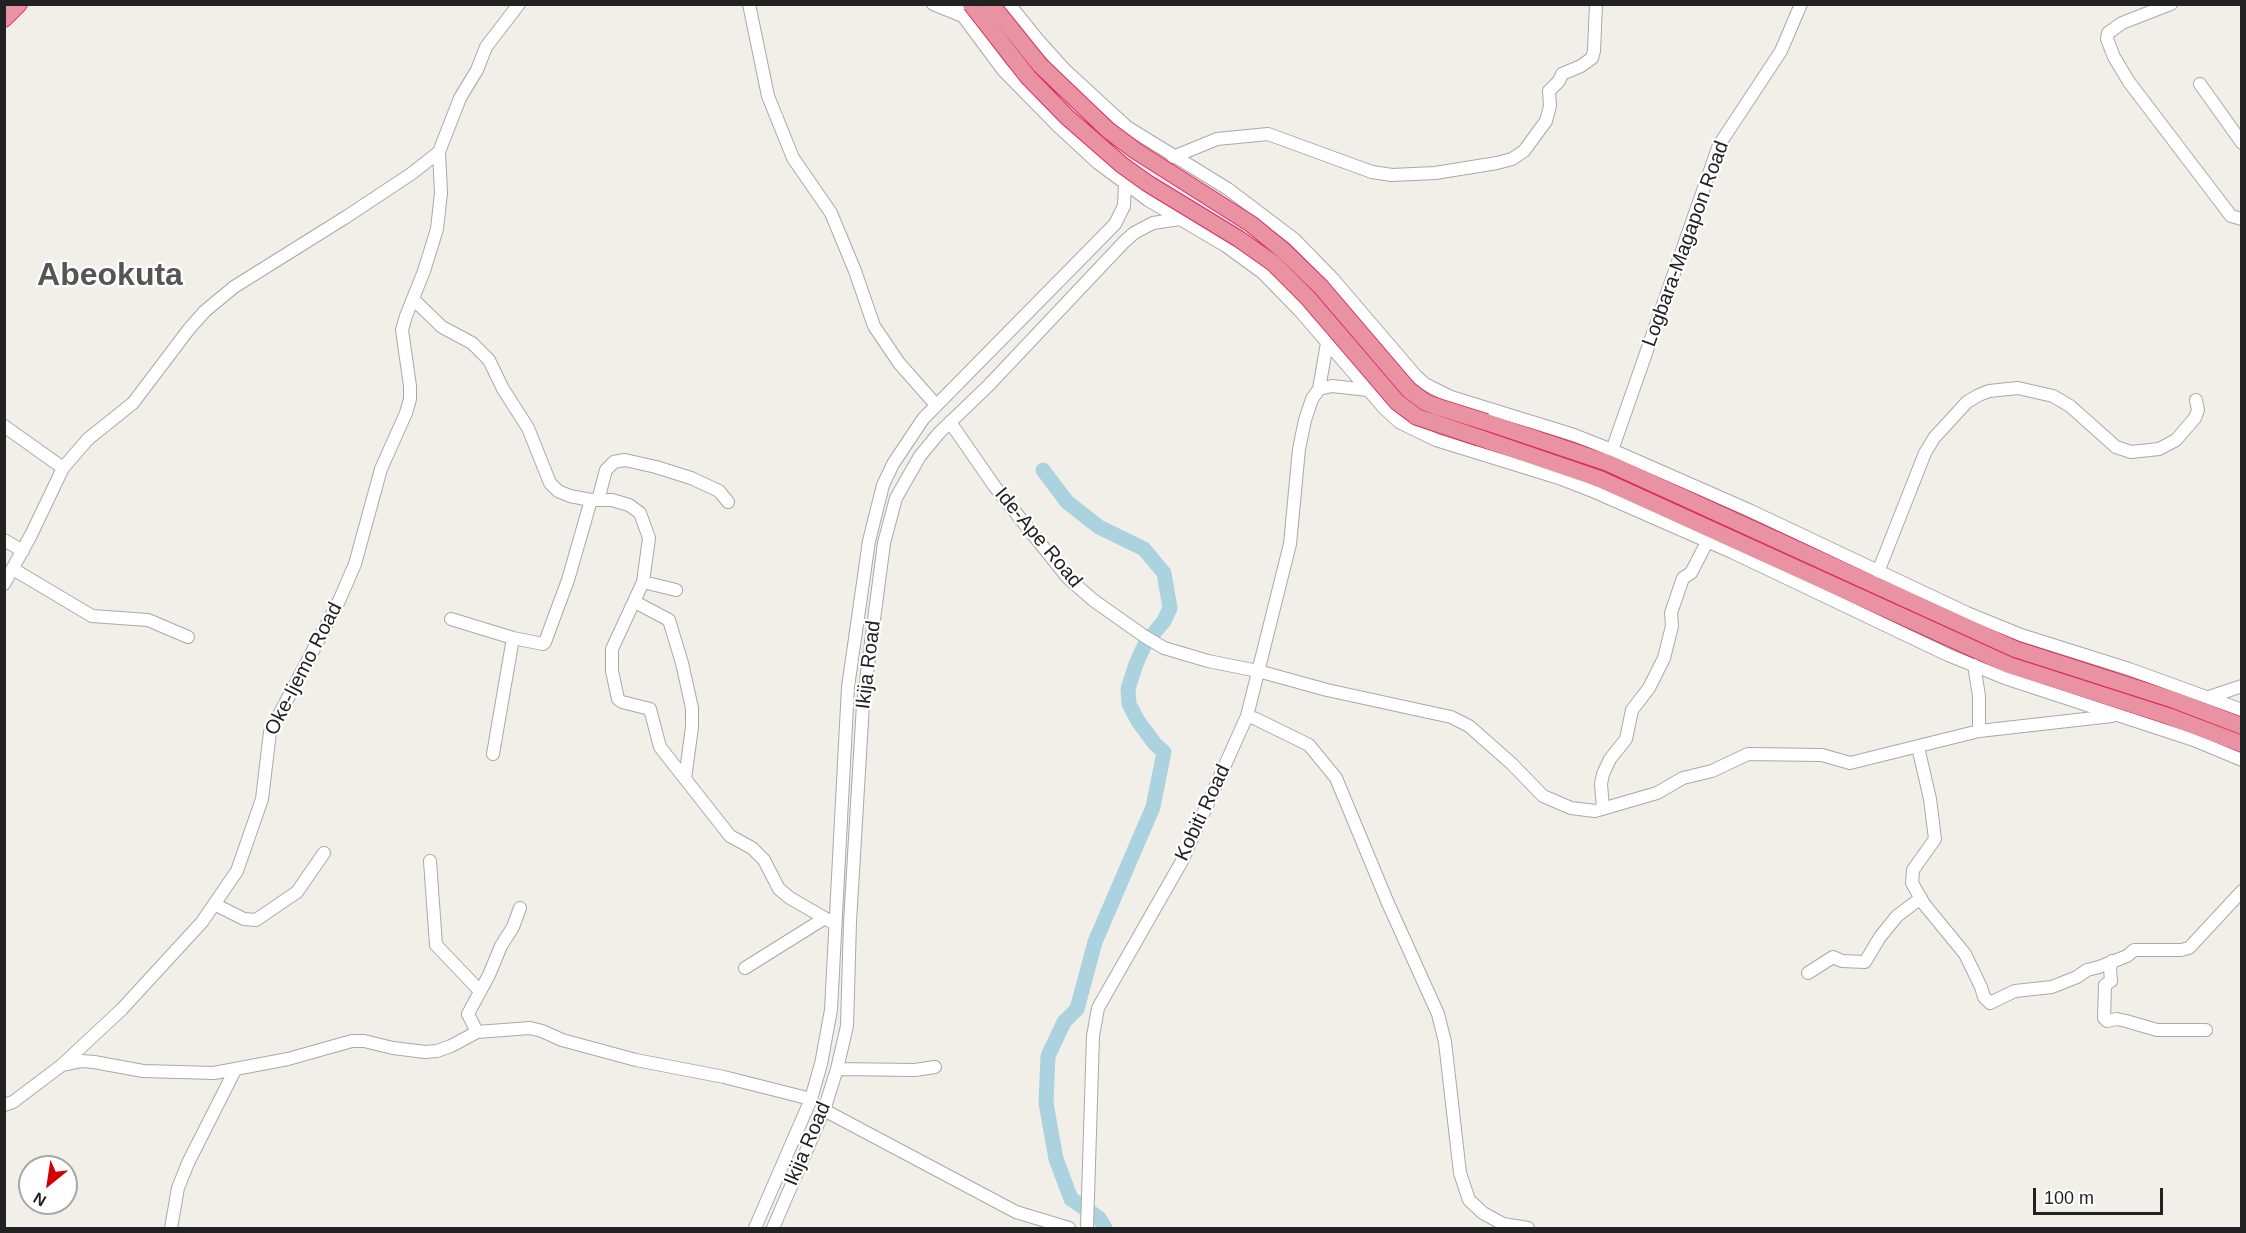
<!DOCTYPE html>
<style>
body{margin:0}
#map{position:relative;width:2246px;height:1233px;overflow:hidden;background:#f2efe9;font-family:Helvetica,sans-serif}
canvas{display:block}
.frame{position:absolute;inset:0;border:6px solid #222;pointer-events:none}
.north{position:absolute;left:18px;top:1155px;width:60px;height:60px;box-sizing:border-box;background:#fff;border:2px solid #a7a7a7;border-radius:50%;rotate:210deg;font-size:16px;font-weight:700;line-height:24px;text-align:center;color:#222}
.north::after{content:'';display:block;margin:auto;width:21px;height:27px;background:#d40000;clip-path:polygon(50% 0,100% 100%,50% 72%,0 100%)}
.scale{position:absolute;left:2033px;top:1188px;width:130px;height:27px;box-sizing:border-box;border:3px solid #222;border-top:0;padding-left:8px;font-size:18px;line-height:21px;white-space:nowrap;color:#222;-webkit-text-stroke:4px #fff;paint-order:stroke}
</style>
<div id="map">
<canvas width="2246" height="1233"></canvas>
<div class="frame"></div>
<div class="north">N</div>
<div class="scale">100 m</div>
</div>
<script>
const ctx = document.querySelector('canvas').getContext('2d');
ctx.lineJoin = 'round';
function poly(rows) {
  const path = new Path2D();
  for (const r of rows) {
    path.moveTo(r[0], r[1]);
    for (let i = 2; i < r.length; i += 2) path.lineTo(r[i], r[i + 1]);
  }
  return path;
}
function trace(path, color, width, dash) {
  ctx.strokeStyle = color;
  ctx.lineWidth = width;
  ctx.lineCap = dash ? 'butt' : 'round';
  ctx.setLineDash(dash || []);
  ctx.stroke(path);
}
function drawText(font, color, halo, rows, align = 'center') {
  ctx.font = font + ' Helvetica,sans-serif';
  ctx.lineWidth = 4.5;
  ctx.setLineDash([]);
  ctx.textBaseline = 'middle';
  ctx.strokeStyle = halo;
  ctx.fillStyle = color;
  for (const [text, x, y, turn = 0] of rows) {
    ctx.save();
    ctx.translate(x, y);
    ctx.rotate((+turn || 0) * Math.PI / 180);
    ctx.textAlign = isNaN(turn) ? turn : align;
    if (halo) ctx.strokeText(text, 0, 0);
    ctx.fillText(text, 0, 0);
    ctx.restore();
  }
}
trace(poly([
 [1043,470,1067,502,1099,527,1144,549,1164,573,1170,608,1164,621,1145,644,1136,664,1128,689,1129,704,1138,721,1155,744,1164,752,1153,807,1095,942,1077,1009,1064,1022,1048,1056,1046,1103,1056,1159,1071,1199,1099,1218,1105,1228]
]), '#aad3df', 15);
const minor = poly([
 [749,4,768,96,793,158,831,213,855,271,874,326,899,363,936,405],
 [933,4,960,15],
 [954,4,1003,70,1058,126,1098,163,1148,200,1226,246,1263,273,1299,310,1384,408,1399,422,1436,440,1559,478,1595,492,1732,552,1948,655,2005,678,2194,740,2242,760],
 [1009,4,1038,40,1065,70,1127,127,1228,189,1294,239,1333,279,1416,376,1425,384,1451,397,1574,435,1612,450,1751,511,1967,613,2021,635,2129,669,2242,710],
 [2171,4,2122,23,2108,33,2107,39,2114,57,2129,82,2231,216,2242,219],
 [2200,84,2242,143],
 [1173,157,1217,139,1268,134,1372,172,1392,175,1435,173,1497,163,1512,159,1524,151,1546,121,1550,106,1549,91,1559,81,1562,74,1581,66,1592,58,1594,51,1596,4],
 [413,299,442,327,472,343,489,360,503,389,528,428,550,483,558,491,570,496,591,500,612,500,629,505,640,513,649,538,643,582,612,649,612,671,618,699,622,702,650,709,660,747,730,836,752,848,764,860,779,889,790,898,835,924],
 [1319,389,1332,386,1368,390],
 [950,422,995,487,1068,578,1093,600,1144,636,1164,648,1208,661,1258,671,1327,690,1451,717,1469,726,1512,764,1543,796,1571,808,1595,811,1657,793,1683,778,1712,771,1748,754,1822,755,1850,763,1979,731,2112,716],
 [4,426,63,468],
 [1610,456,1719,145,1781,51,1801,4],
 [598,500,606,470,614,462,625,460,656,467,691,478,719,491,728,502],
 [4,540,23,551],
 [13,569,92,616,148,620,188,637],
 [1878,572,1925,453,1934,438,1967,402,1979,395,1989,391,2018,388,2053,396,2070,406,2116,447,2131,452,2159,449,2176,440,2195,418,2198,410,2196,400],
 [643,582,676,590],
 [4,584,31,535,63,468,88,439,133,403,189,329,205,311,234,287,346,217,411,174,439,152],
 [635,602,669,620,682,663,692,708,692,727,685,779],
 [451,619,513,638,543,644,545,642,568,580,591,500],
 [1974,665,1979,696,1979,731],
 [2209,697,2242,686],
 [1247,716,1256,719,1309,745,1336,778,1387,901,1438,1014,1445,1042,1460,1173,1469,1200,1483,1213,1503,1224,1528,1228],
 [1918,747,1930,799,1935,839,1913,870,1912,883,1924,904,1965,954,1981,987,1984,997,1990,1003,2015,991,2052,987,2077,977,2087,970,2099,967,2127,956,2134,950,2181,950,2189,948,2242,891],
 [493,754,513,638],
 [1603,808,1601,784,1603,774,1610,759,1626,739,1632,710,1649,688,1664,658,1672,626,1671,613,1683,578,1691,573,1707,542],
 [430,861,436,945,480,991],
 [216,905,244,919,256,920,297,892,324,853],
 [2112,961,2110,969,2111,981,2105,985,2104,1018,2107,1021,2117,1019,2126,1021,2157,1030,2206,1030],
 [745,968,825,918],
 [1808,973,1833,957,1842,961,1865,962,1880,937,1897,916,1921,898],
 [477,1032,468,1014,489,975,501,946,513,927,520,908],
 [63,1065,82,1061,94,1062,143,1071,214,1073,288,1059,352,1041,364,1041,393,1048,425,1052,437,1051,451,1046,477,1032,530,1028,542,1031,562,1040,636,1060,724,1077,811,1099],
 [837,1069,915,1070,935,1067],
 [4,1105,13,1102,62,1065,122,1009,202,922,237,871,262,799,270,732,339,601,355,564,381,469,406,413,410,399,410,386,402,330,406,316,424,271,437,229,441,193,439,152,460,98,477,70,486,47,519,4],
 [824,1110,1016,1212,1069,1228],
 [171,1228,178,1188,188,1163,235,1070],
 [755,1228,811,1099,821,1064,831,1010,848,687,869,541,883,485,893,464,923,419,1115,224,1124,206,1125,183],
 [773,1228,824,1110,837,1069,847,1026,850,922,863,704,884,543,896,498,920,456,939,433,988,386,1124,242,1134,233,1153,223,1180,219],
 [1087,1228,1093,1036,1098,1008,1182,861,1247,716,1290,544,1299,449,1305,420,1312,399,1319,389,1327,343]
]);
const highway = poly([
 [4,19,19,4],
 [1486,422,1608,463,2015,649,2174,700,2242,726],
 [1480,438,1600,479,2009,665,2168,716,2242,744]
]);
trace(minor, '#a9a9a9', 14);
trace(highway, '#dc2a67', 18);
trace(minor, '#fff', 12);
trace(highway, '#e892a2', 16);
const highwayBridge = poly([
 [971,4,1028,77,1067,117,1122,165,1147,183,1239,239,1273,263,1308,298,1397,402,1417,417,1480,438],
 [991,4,1040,65,1108,130,1136,151,1251,224,1284,251,1321,287,1409,390,1425,402,1435,406,1486,422]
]);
trace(highwayBridge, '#dc2a67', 18, []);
trace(highwayBridge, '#e892a2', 16);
drawText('20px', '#222', '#fff', [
 ["Logbara-Magapon Road",1686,244,-70],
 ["Ide-Ape Road",1038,538,50],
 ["Ikija Road",869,665,-83],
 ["Oke-Ijemo Road",304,669,-63],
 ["Kobiti Road",1203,813,-65],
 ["Ikija Road",808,1144,-67]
]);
drawText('bold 32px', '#555', '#fff', [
 ["Abeokuta",110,276]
]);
</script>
